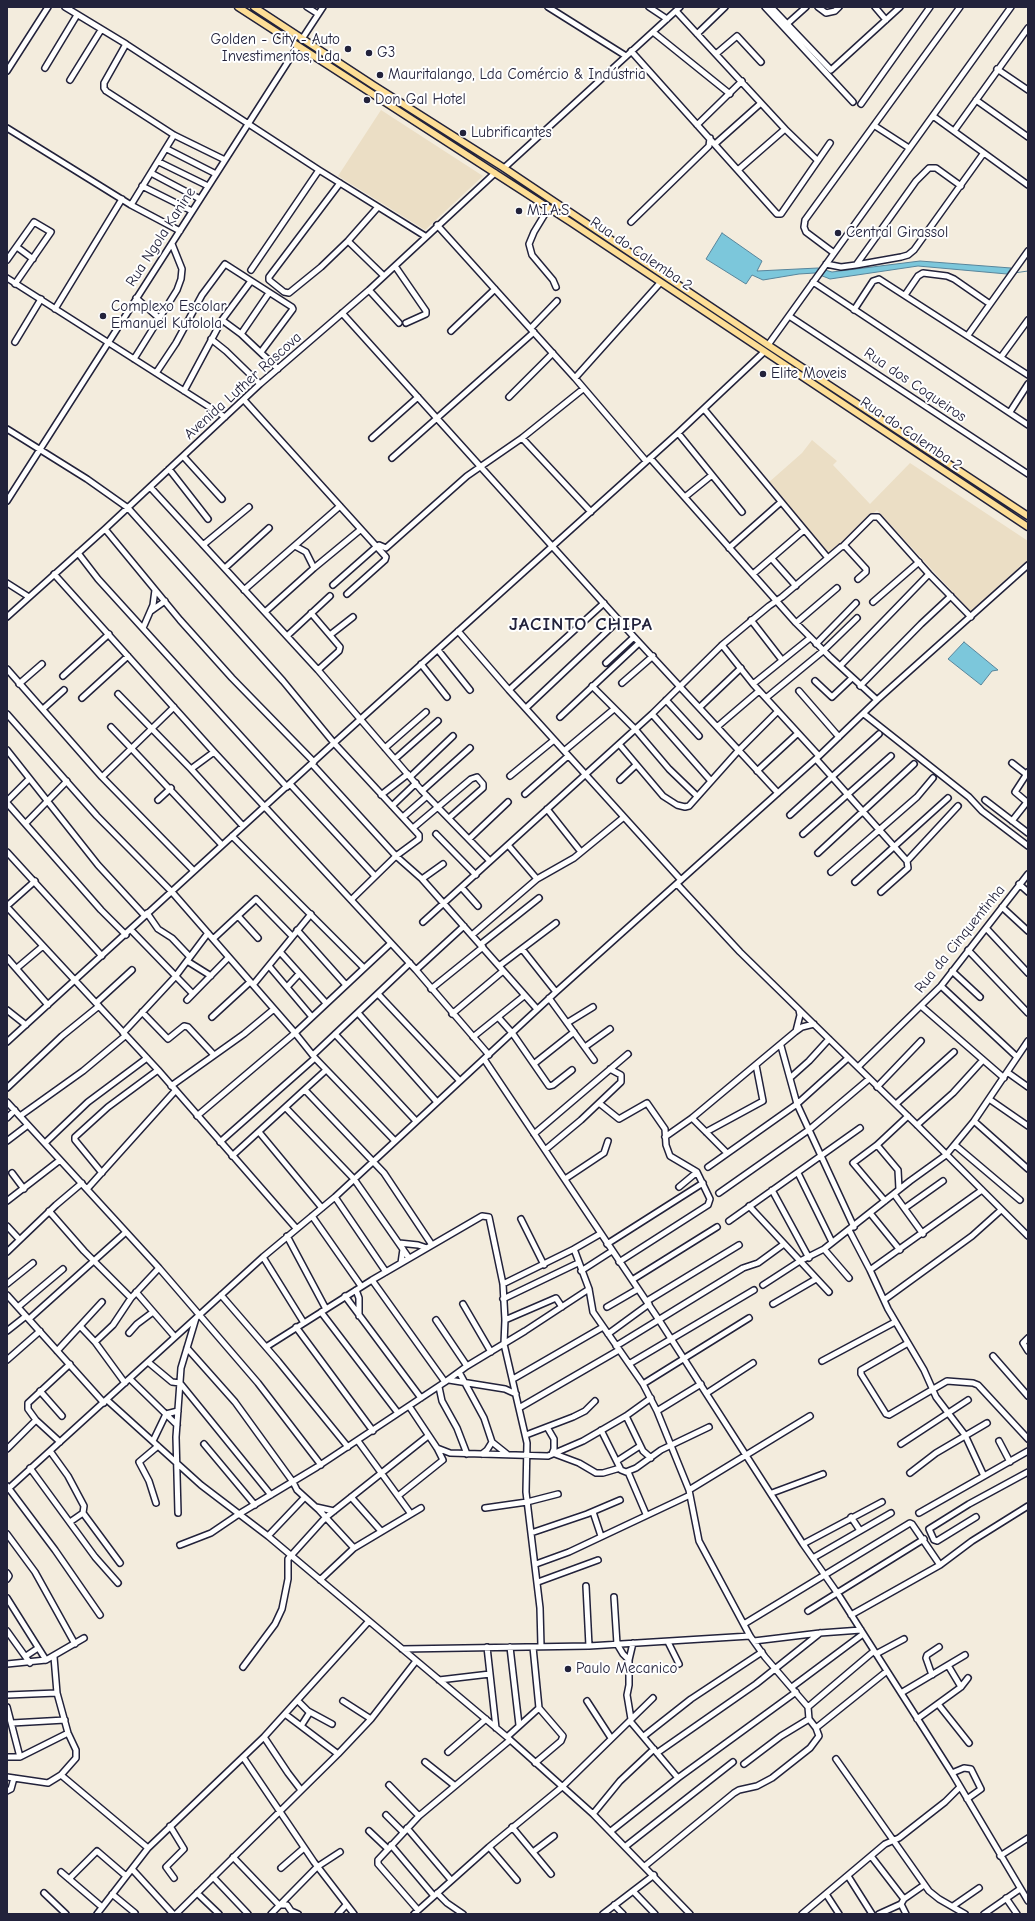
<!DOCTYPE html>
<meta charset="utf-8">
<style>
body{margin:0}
#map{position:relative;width:1035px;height:1921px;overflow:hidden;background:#f3ecdd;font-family:"Comic Neue",sans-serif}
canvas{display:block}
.frame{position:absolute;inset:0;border:8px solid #22223b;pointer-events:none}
</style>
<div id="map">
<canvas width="1035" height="1921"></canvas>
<div class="frame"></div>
</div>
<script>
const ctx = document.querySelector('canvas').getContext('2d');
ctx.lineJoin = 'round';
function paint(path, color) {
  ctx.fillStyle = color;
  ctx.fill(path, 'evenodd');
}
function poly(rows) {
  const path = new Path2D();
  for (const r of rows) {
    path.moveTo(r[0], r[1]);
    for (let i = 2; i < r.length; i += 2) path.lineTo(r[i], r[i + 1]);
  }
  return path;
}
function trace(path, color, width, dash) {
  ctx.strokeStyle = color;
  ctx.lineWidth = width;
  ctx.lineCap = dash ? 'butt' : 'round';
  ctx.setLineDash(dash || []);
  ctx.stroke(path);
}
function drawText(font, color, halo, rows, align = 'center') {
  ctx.font = font + ' "Comic Neue",sans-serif';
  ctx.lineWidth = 4;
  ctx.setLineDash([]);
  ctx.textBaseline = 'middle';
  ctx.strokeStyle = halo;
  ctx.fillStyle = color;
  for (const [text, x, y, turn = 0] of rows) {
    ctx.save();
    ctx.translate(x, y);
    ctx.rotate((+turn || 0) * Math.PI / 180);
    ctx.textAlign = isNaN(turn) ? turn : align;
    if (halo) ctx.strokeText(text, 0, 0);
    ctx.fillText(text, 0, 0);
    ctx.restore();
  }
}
paint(poly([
 [381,110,483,176,425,230,338,176],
 [812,440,837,461,833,465,870,504,910,463,1028,541,1028,563,972,613,877,510,828,556,768,483,802,453]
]), '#ebdec5');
const water = poly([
 [722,233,762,261,757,271,818,268,832,272,920,261,1011,268,1007,274,918,266,830,279,815,273,799,274,763,280,752,275,746,284,706,259,722,233],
 [964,642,998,670,992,671,981,685,948,659,964,642]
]);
paint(water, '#7cc7db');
trace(water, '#58859b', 1);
trace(poly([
 [1014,273,1028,271]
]), '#58859b', 1);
const minor = poly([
 [65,7,126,44,319,170,425,236],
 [307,7,318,14],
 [548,7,626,56],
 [649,7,667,19],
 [765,7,853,102],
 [771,7,831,70,900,7],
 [818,7,826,13,835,11,839,7],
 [875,7,886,20],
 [676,11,785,129,817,160],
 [787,24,806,7],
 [653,32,730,94],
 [697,34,725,7],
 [302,39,323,7],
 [126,44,104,83,104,88,106,91,174,135,225,160],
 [631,51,777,214,781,214,830,143],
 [716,54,737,36,761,62],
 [45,68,77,15],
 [997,69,1028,90],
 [7,71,48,7],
 [70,80,101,30],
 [976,100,1028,137],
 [861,104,930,7],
 [933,116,1028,185],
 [697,125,742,81],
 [875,126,909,148],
 [7,128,131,205,180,231],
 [954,131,1028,28],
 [715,144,761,103],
 [167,149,216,174],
 [159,162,208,186],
 [504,168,680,7],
 [738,170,785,129],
 [151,173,200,199],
 [340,183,269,277,269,280,284,292,289,293,321,267,348,241,378,207],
 [142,186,192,211],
 [131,205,174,135],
 [548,209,534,232,529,244,532,255,553,280,556,287],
 [631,222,709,146,710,138],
 [437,225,575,378,646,461],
 [348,241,384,276],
 [17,247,33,259],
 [834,253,806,232,804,227,805,220,960,7],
 [7,260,34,222,51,232,15,284],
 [826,264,841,267,856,265,916,181,929,168,936,168,961,186],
 [856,265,901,257,908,255,914,250,983,154],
 [395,266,426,311,426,314,406,323],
 [251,270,319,170],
 [7,278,225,417],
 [813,282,1028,425],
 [369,290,399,323],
 [905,295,918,276,923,273,947,276,954,279,990,304],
 [136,298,159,318],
 [55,309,122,199],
 [854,310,873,281,879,279,1028,375],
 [342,313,634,637,778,793],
 [789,316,1028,474],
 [222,320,241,334,278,369],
 [531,328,557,301],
 [451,331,495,289],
 [241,334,269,293],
 [968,335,1028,251],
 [211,339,226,351,260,384],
 [15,342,41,299],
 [768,345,1011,7],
 [1001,357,1028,320],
 [134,359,177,290,181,279,182,269,172,244],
 [156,373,176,343,202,295,225,264,292,307,293,309,261,352],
 [575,378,660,283],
 [184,391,222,320,251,281],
 [509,397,553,353],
 [244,400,386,557,385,560,347,594],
 [704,409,828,558],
 [1010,412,1028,384],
 [7,429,87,479,128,508,283,681,334,743,419,835,419,839,396,856,351,900],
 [678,433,742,512],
 [372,438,418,397],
 [522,438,591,512],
 [183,456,222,499],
 [392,458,534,332],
 [650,458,796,623,830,657,877,700],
 [169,469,208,519],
 [150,487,318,670,422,791,490,861],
 [685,497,712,475],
 [7,501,298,46],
 [105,529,180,620,232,678,314,762],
 [203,545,249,507],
 [295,546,306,552,314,568],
 [843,546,872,517,878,517,929,574,971,617],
 [729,548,781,502],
 [78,553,98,579,287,787],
 [772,559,796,586],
 [225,568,269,528],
 [54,574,214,752,416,970,489,1055],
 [753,574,804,530],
 [7,583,29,597],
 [333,585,376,547,379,545,386,548,467,476,522,438,583,389],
 [244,590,340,506],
 [873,602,919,562],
 [151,611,165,601],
 [265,612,314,568,360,530],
 [311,613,340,647,339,651,318,670],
 [7,617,105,529,260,384,369,290,495,173],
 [751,620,782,660],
 [796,623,837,588],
 [143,628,153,605,155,590],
 [458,631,509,690,681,880],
 [330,635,353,617],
 [287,636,330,596],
 [816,644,856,603],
 [722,645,753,684,819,756],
 [438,650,470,690],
 [606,663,634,637],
 [421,664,447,697],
 [840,666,929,574],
 [7,669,102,777,194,871],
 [63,676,109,634],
 [815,681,832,697,852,678],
 [622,683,653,656],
 [19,684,42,664],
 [753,684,810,638],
 [592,686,635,729,669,769,697,796],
 [860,686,921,624,951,596],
 [509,690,604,603],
 [799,691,839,737],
 [118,694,191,769,243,826],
 [82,698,128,656],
 [766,698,823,651,857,618],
 [666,700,699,736],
 [700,707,741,668],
 [526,708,619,620],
 [43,709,64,690],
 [7,714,97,816,172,892,295,1033,315,1058,395,1141],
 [652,714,711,781],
 [864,714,969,797,982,811,1028,846],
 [560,717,639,643],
 [111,727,131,748],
 [717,727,759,691],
 [619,744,663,796,677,805,685,807,689,806,738,751,777,712],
 [131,748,222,845],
 [385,748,426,712],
 [7,750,98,865,145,916],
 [564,751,614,709],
 [395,759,438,721],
 [816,759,907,861,908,868,881,892],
 [1012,763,1026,774],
 [312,764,396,856,422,879,537,1009],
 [191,769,214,752],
 [757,771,797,734],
 [1028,772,1015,792,1028,803],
 [510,776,554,740],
 [102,777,174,707],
 [410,777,453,736],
 [620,780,636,765],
 [290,784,375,876],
 [422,791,470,748],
 [525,794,568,756],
 [381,795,408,774],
 [158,800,171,788],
 [985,800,1028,833],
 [7,801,29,779],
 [7,803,101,910,126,935],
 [392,806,416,783],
 [547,809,581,852],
 [790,815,879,734],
 [403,817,427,796],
 [1012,821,1027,802],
 [26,823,67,781],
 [413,828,471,779,477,777,483,784,483,788,449,818],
 [436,834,476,875],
 [803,834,891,756],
 [232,836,364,968],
 [469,839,508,802],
 [508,845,537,879],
 [7,852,102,956],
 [818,853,914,764],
 [907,861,958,806],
 [831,872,917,797,933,778],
 [422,879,443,864],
 [855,882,948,798],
 [677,884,740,952,917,1125,1028,1236],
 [1019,884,1028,892],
 [462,888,478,906],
 [7,906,35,881],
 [7,907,158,1070,296,1228],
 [1002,907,1028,931],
 [147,913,158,929,172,938,190,957],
 [238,916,258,938],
 [423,922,652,714,722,645,769,606,782,597,841,547,845,546,866,569,866,572,858,579],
 [986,928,1028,973],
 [131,930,193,994],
 [297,930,346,985],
 [472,935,537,879,574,858,624,817],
 [213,939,256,899,292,936],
 [481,944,539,898],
 [522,949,556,992],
 [968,950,1028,1013],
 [281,953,326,1003],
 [7,958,48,1005],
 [187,961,211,976],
 [269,966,312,1017],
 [499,966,556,923],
 [17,968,43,946],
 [416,970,464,926],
 [952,971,980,997],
 [253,985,311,914],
 [941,986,1017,1057],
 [287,987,299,974],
 [431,989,483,947],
 [378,994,460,1081],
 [549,998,594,1060],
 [187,1000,228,958],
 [96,1003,132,970],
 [921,1006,1004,1078],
 [7,1010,26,1025],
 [142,1012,168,1039,184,1026,188,1027,214,1055],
 [358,1013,437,1102],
 [452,1014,503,971],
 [212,1017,250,982],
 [498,1017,513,1034,549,1086,553,1085,572,1070],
 [567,1023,593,1007],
 [796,1031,800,1015,799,1010],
 [123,1033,175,977,208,933],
 [335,1034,416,1121],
 [473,1037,524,996],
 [7,1042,334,743,678,433,764,352],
 [781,1046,797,1104,854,1227],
 [585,1047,610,1029],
 [313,1055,410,963],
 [484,1059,659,1320,803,1544,838,1594,952,1773,1028,1901],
 [535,1063,574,1032],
 [858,1067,941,986,1028,874],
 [1007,1072,1028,1087],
 [790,1078,809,1061,829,1039],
 [171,1086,244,1034,274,1009],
 [877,1087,921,1041],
 [7,1088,62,1036,99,1006],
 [305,1090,384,1173,432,1245],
 [989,1099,1028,1126],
 [7,1102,159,1268,258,1383,321,1465],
 [599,1103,619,1119,647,1103,665,1129,666,1145,670,1156,697,1172,710,1199,708,1205,619,1262],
 [896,1104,954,1052],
 [286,1108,354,1179,409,1258],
 [20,1116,83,1071,125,1036],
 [197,1116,295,1033,391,943],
 [7,1118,15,1110],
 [692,1118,727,1153],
 [974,1121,1028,1169],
 [917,1125,953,1093,983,1060],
 [259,1132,322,1208],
 [706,1132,763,1101,756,1065],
 [534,1134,628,1054],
 [665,1137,692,1118,795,1032,802,1027,814,1024],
 [7,1141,28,1125],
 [220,1142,315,1058],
 [45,1143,88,1102,147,1058],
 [877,1145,898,1170,899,1189],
 [955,1145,1020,1200],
 [545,1150,581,1120,621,1082,621,1075,610,1069],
 [232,1156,326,1070],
 [708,1167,797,1104,848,1058],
 [12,1173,24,1189],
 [102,1173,75,1140,75,1137,108,1107,158,1070],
 [798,1173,832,1242],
 [565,1179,604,1153,608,1141],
 [679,1187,697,1172],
 [87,1189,175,1091],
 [772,1190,809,1258],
 [719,1193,810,1129,869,1079],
 [894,1194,923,1234],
 [335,1197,386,1272],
 [7,1201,60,1160],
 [885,1201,853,1163,877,1145,908,1116],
 [749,1206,829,1292],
 [905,1208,943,1181],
 [49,1211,84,1251,131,1298],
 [870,1213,900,1250],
 [312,1216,361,1286],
 [521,1219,544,1265],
 [729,1221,860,1128],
 [7,1226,19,1239],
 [849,1230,870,1270,982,1190],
 [287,1236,326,1309],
 [399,1243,418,1245,427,1248],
 [607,1244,703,1183],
 [574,1249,589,1289,593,1312,643,1384,657,1411,689,1490,699,1541,750,1636,765,1657,808,1707,809,1719,816,1728,819,1736,810,1748,772,1778,757,1786,739,1790,734,1793,645,1866],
 [824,1249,849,1278],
 [7,1252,56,1205,82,1183],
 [263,1257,304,1323],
 [401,1263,403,1249],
 [870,1270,888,1309,924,1370,936,1397,965,1435,984,1476],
 [581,1271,612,1251],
 [372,1280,445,1382],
 [632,1280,717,1227],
 [7,1284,33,1263],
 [503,1284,574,1249,600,1234],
 [763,1285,800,1261,824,1249,910,1181,946,1155,974,1121,1028,1041],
 [356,1290,359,1298,359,1316],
 [136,1292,175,1337],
 [7,1295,104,1403],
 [221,1295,278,1361,348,1447],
 [345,1296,421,1398],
 [503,1299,578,1263],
 [884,1300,972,1236,1001,1210],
 [647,1301,739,1245],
 [463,1304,491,1352],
 [773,1304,816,1279],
 [18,1307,63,1269],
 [607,1307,638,1289],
 [321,1312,398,1413],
 [29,1319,126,1232],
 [436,1320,467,1366],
 [505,1320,556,1298,562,1307],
 [80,1326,95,1342,125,1383],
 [296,1327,373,1431],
 [7,1331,26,1316],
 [129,1333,137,1324,153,1312],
 [608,1334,649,1304],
 [1028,1338,1023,1343,1028,1351],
 [95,1342,113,1325,131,1298,159,1268],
 [908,1343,861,1370,861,1374,886,1414,889,1415,947,1381,973,1383,978,1385,1028,1439],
 [616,1346,743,1268,758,1263,784,1244],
 [266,1347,372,1280,482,1216,489,1217,503,1284,505,1320,504,1344,527,1443,526,1492,540,1608,541,1646],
 [187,1348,235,1402,293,1482,297,1490,319,1510,354,1548],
 [57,1351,102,1302],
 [993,1356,1028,1396],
 [7,1360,40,1331],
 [822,1361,895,1322],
 [148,1362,172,1382,180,1383,271,1495],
 [629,1364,754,1290],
 [459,1372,484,1418,492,1442,507,1454],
 [130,1379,177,1425],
 [513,1379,603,1327],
 [449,1380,505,1389,516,1394],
 [643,1384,749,1318],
 [439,1387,442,1401,457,1428,467,1454],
 [40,1391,62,1416],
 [707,1393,753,1363],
 [107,1400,201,1485,268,1536,507,1737,593,1814,690,1914],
 [519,1408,619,1350],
 [657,1411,701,1384],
 [626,1416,643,1451,651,1458],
 [36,1420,60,1442],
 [547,1427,554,1439,554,1449,552,1454],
 [601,1430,621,1470,626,1472,636,1468,661,1450,709,1427],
 [526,1435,573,1417,585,1411,595,1401],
 [153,1441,166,1414,178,1411],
 [358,1441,411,1514],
 [999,1441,1010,1462],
 [204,1444,255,1505],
 [901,1444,968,1400],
 [437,1448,450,1453,548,1456,583,1441,626,1416,651,1398],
 [7,1449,36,1420,28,1409,28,1403,70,1364],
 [50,1451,68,1476,84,1506,83,1513,70,1522],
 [482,1454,487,1450,492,1442],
 [555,1454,579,1463,596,1473,603,1473,620,1468],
 [617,1461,640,1446],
 [30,1468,95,1557,118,1583],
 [628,1472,646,1514],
 [910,1473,936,1453,987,1423],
 [7,1486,55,1550,100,1615],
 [7,1490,263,1257,335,1197,556,992,819,756,877,700,1028,565],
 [689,1490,810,1416],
 [772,1493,823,1474],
 [398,1496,443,1460,437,1448,409,1406],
 [351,1497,381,1531],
 [156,1503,149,1481,139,1462,158,1446],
 [316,1507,334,1511],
 [485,1508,527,1502,558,1494],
 [593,1512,601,1536],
 [83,1513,120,1563],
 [178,1513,176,1437,181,1368,196,1318],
 [919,1513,1028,1451],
 [851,1517,859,1529],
 [976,1517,937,1541,934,1540,929,1529,969,1504,1028,1472],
 [531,1533,587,1514,620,1500],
 [7,1534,35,1572,75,1644],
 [268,1536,304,1498],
 [803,1544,882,1502],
 [180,1545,211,1533,239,1514,317,1467,445,1382,467,1366,525,1331,589,1289],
 [813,1558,891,1513],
 [536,1564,569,1552,690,1495],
 [7,1573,9,1576,7,1579],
 [320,1580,354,1548,421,1508],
 [538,1582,598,1560],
 [586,1586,589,1646],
 [614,1597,617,1644,623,1654,629,1660],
 [7,1598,46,1660],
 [808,1611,924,1539],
 [851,1615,940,1565,972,1541,1028,1506],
 [744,1624,910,1523,912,1524,940,1565],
 [7,1631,30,1663],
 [754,1641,820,1633,861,1630],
 [668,1642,679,1664],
 [487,1647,496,1728],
 [510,1647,519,1725],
 [533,1647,539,1708,563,1736,561,1741,535,1763],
 [402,1649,589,1646,750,1636],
 [876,1654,904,1639],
 [26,1656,38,1648],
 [7,1664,46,1660,84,1638],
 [243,1667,275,1624,282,1609,288,1579,288,1559,325,1518,428,1436],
 [949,1667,961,1687],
 [932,1675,926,1658,927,1655,939,1647],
 [439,1680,490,1674],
 [792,1687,863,1634],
 [901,1693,965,1655],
 [7,1695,57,1693],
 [298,1701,308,1711,332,1724],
 [343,1701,371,1719],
 [587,1701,611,1738],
 [938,1704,969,1743],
 [7,1707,20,1757],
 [808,1707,874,1651],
 [285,1714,338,1754],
 [631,1719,627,1695,629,1685,629,1660,633,1643],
 [917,1719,961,1687,968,1678],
 [630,1721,678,1778],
 [12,1723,65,1720],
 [301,1726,310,1712],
 [816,1728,887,1671],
 [644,1736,691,1699,762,1652],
 [264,1737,288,1773,301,1790],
 [507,1737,539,1708],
 [448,1752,486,1719],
 [657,1753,756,1684,820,1633],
 [7,1757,20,1757,68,1733],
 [243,1757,314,1862,354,1914],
 [836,1759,929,1891,939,1899,965,1914],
 [425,1762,454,1785],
 [744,1764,781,1736,809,1719],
 [952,1773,964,1768,971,1769,981,1789,967,1799],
 [61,1775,148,1848],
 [7,1777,48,1783,61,1775,76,1758,76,1750,68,1733,57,1693,54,1657],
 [389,1785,419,1816],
 [7,1791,11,1789,14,1778],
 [593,1814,620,1781,654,1749],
 [386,1815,403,1832],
 [170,1826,184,1849,166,1867,174,1878],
 [512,1827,551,1874],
 [407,1828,451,1880],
 [369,1831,388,1849],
 [611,1831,678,1778,796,1692],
 [391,1845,434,1896],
 [626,1846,733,1762],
 [489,1847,517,1880],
 [533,1852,554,1836],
 [871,1856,904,1899],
 [1000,1856,1028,1838],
 [233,1857,279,1905,287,1905,291,1911,298,1914],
 [281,1868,304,1848],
 [132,1869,173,1914],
 [61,1872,102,1907],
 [848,1876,872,1914],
 [213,1877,248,1914],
 [69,1879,97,1851,126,1876],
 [633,1891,655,1914],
 [44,1893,66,1914],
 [197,1893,219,1914],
 [437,1893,447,1903,463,1914],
 [112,1894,135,1913],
 [826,1894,839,1914],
 [1006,1898,1017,1914],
 [901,1904,906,1914],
 [614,1905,623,1914],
 [953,1906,979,1888],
 [418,1910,378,1864,378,1860,419,1816,510,1740],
 [97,1914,148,1848,264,1737,369,1621],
 [176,1914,338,1754,371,1719,416,1661],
 [271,1914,317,1867,340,1852],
 [338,1914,346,1905],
 [414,1914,489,1847,562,1787,653,1698],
 [603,1914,654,1875],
 [802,1914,885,1844,899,1838,945,1802,960,1787],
 [879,1914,901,1904,904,1899,924,1885],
 [984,1914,1020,1889]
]);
const major = poly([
 [238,7,572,223,1028,527],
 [254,7,373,85,504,168,768,345,1028,516]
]);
trace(minor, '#22223b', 8);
trace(major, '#22223b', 9);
trace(minor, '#fff', 5);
trace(major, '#fdde96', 6);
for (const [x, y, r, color] of [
 [348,49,4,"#22223b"],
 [369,53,4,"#22223b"],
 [380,75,4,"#22223b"],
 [367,100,4,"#22223b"],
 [463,133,4,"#22223b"],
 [519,211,4,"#22223b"],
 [838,233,4,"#22223b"],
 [103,316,4,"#22223b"],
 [763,374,4,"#22223b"],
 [568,1669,4,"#22223b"]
]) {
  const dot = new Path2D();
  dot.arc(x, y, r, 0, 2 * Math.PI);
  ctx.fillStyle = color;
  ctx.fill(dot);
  trace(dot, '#fff', 1.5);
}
drawText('15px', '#22223b', '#fff', [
 ["Golden - City - Auto",340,40,"right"],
 ["Investimentos, Lda",340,57,"right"],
 ["G3",377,53],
 ["Mauritalango, Lda Comércio & Indústria",388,75],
 ["Don Gal Hotel",375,100],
 ["Lubrificantes",471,133],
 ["M.I.A.S",527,211],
 ["Central Girassol",846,233],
 ["Complexo Escolar",111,307],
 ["Emanuel Kutolola",111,324],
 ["Elite Moveis",771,374],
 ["Paulo Mecanico",576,1669]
], 'left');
drawText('15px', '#22223b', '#fff', [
 ["Rua Ngola Kanine",161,237,-57],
 ["Rua do Calemba 2",641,254,34],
 ["Rua dos Coqueiros",915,385,34],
 ["Avenida Luther Rascova",243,386,-42],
 ["Rua do Calemba 2",911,434,34],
 ["Rua da Cinquentinha",960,939,-51]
]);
ctx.letterSpacing = '1px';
drawText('bold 19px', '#22223b', '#fff', [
 ["JACINTO CHIPA",581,625]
]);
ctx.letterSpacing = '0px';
</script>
